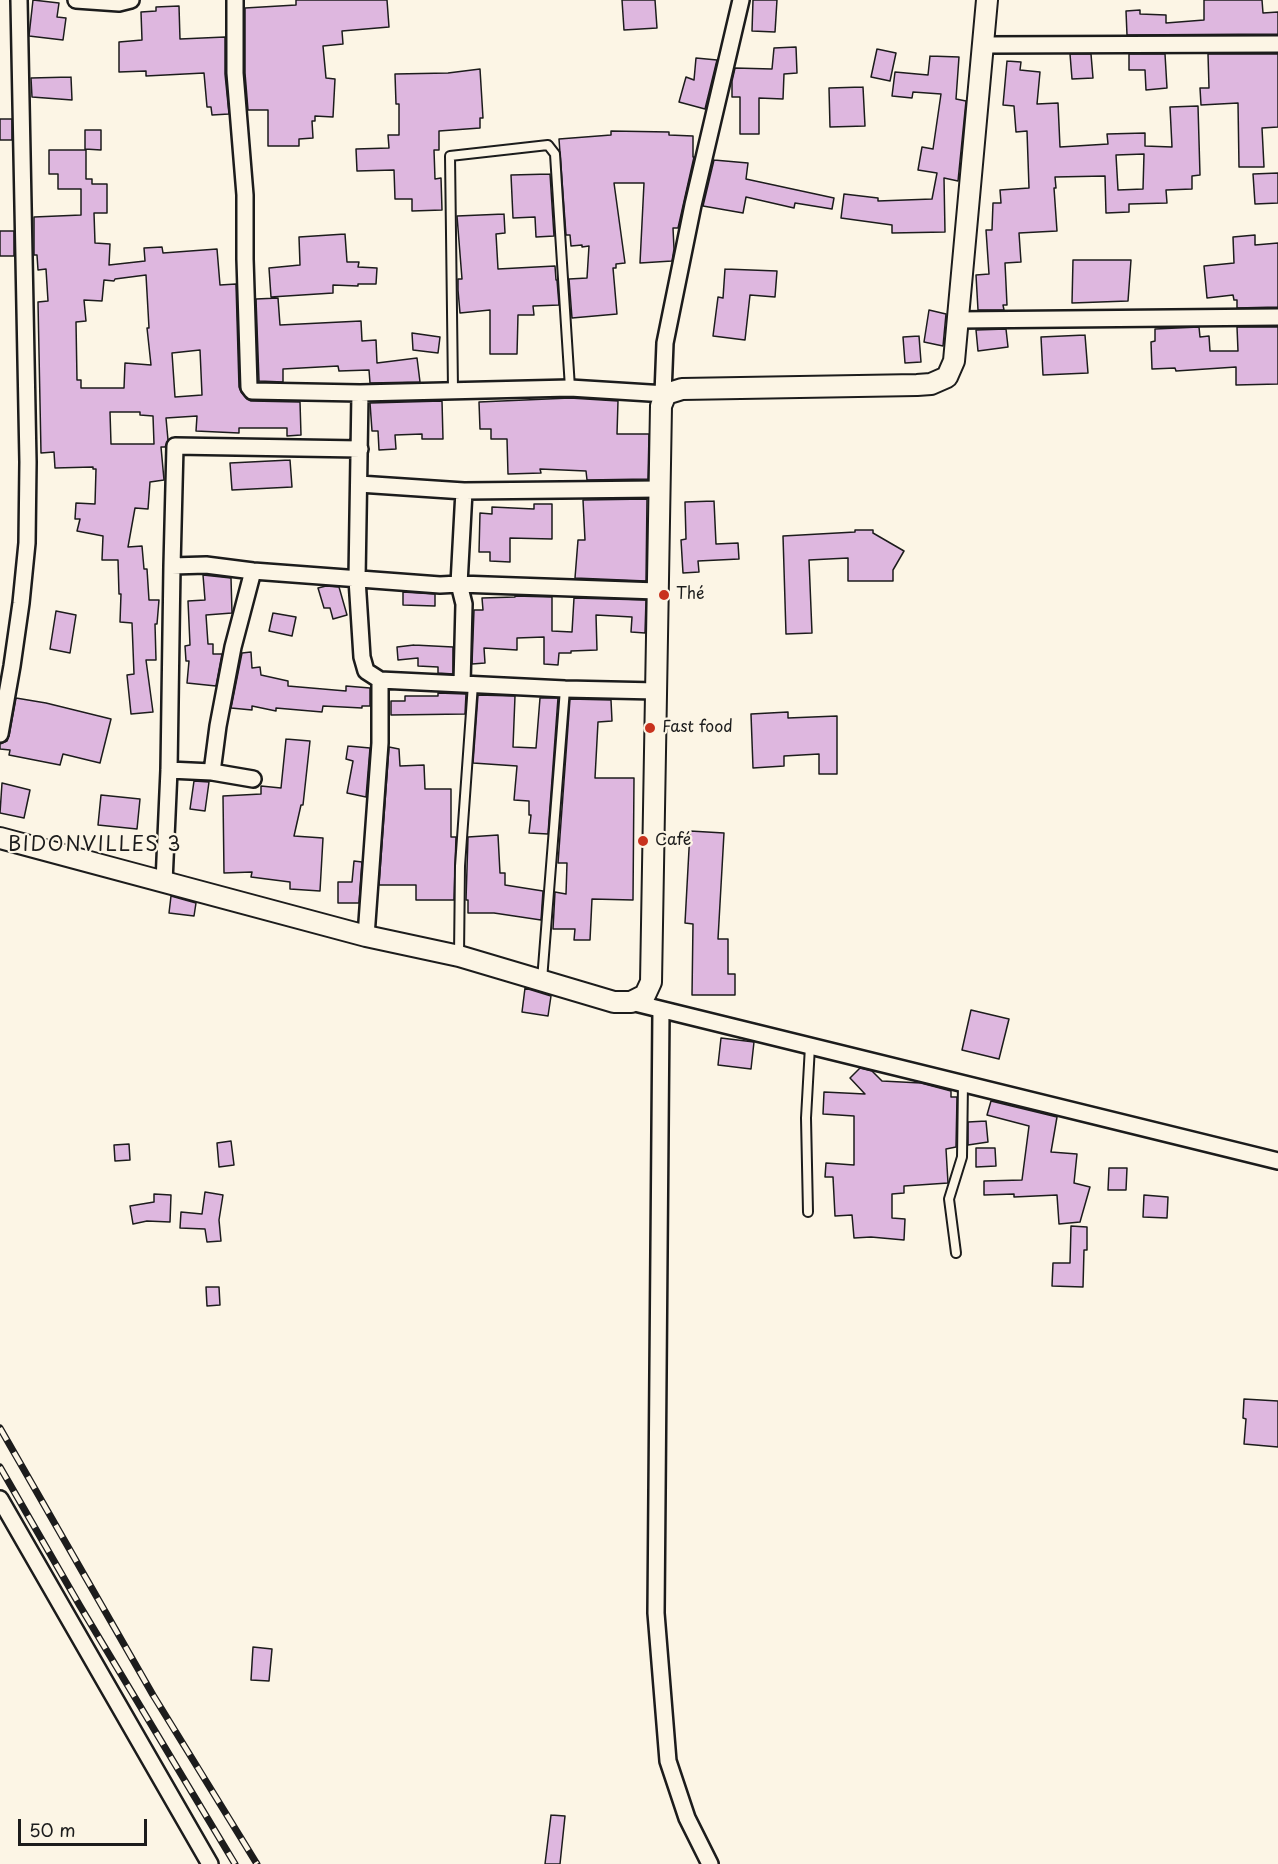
<!DOCTYPE html>
<meta charset="utf-8">
<style>
body{margin:0}
#map{position:relative;width:1278px;height:1864px;overflow:hidden;background:#fcf5e5;font-family:"Playpen Sans",sans-serif}
canvas{display:block}
.scale{position:absolute;left:18px;top:1819px;width:129px;height:27px;box-sizing:border-box;border:3px solid #1c1c1c;border-top:0;padding-left:8px;font-size:18px;line-height:21px;white-space:nowrap;color:#1c1c1c;-webkit-text-stroke:4px #fcf5e5;paint-order:stroke}
</style>
<div id="map">
<canvas width="1278" height="1864"></canvas>
<div class="scale">50 m</div>
</div>
<script>
const ctx = document.querySelector('canvas').getContext('2d');
ctx.lineJoin = 'round';
function paint(path, color) {
  ctx.fillStyle = color;
  ctx.fill(path, 'evenodd');
}
function poly(rows) {
  const path = new Path2D();
  for (const r of rows) {
    path.moveTo(r[0], r[1]);
    for (let i = 2; i < r.length; i += 2) path.lineTo(r[i], r[i + 1]);
  }
  return path;
}
function trace(path, color, width, dash) {
  ctx.strokeStyle = color;
  ctx.lineWidth = width;
  ctx.lineCap = dash ? 'butt' : 'round';
  ctx.setLineDash(dash || []);
  ctx.stroke(path);
}
function drawText(font, color, halo, rows, align = 'center') {
  ctx.font = font + ' "Playpen Sans",sans-serif';
  ctx.lineWidth = 4.5;
  ctx.setLineDash([]);
  ctx.textBaseline = 'middle';
  ctx.strokeStyle = halo;
  ctx.fillStyle = color;
  for (const [text, x, y, turn = 0] of rows) {
    ctx.save();
    ctx.translate(x, y);
    ctx.rotate((+turn || 0) * Math.PI / 180);
    ctx.textAlign = isNaN(turn) ? turn : align;
    if (halo) ctx.strokeText(text, 0, 0);
    ctx.fillText(text, 0, 0);
    ctx.restore();
  }
}
const building = poly([
 [33,0,59,3,57,17,66,18,63,40,29,36,33,0],
 [296,0,387,0,389,27,342,31,343,44,323,46,326,78,335,79,333,117,315,116,315,121,312,121,313,138,299,139,299,146,268,146,268,110,248,110,245,73,245,8,296,5,296,0],
 [622,0,655,0,657,28,624,30,622,0],
 [753,0,777,0,775,32,752,31,753,0],
 [1204,0,1262,0,1263,13,1278,12,1278,34,1127,35,1126,11,1140,10,1140,14,1166,15,1166,23,1204,20,1204,0],
 [179,6,180,39,225,37,225,74,229,114,212,115,211,107,207,107,204,73,146,76,146,71,119,72,119,42,142,40,141,12,156,11,156,7,179,6],
 [796,47,797,73,784,74,783,99,759,98,759,134,740,134,740,97,732,97,732,81,735,68,772,69,774,48,796,47],
 [877,49,896,53,890,81,871,77,877,49],
 [1070,54,1091,54,1093,78,1072,79,1070,54],
 [1129,54,1165,54,1167,88,1146,90,1145,70,1129,70,1129,54],
 [1208,54,1278,54,1278,127,1262,128,1264,167,1239,167,1238,103,1201,105,1200,88,1209,88,1208,54],
 [930,56,959,57,956,99,966,101,958,181,944,178,945,232,892,233,892,225,841,218,844,194,878,198,878,201,932,199,937,173,918,170,922,147,933,149,941,94,913,92,912,98,892,96,895,72,928,75,930,56],
 [696,58,717,60,705,109,679,102,686,77,694,80,696,58],
 [1007,61,1021,62,1020,70,1040,72,1037,104,1058,103,1060,147,1108,144,1107,134,1145,133,1145,146,1172,147,1170,107,1198,106,1200,175,1192,176,1192,189,1166,190,1167,203,1129,204,1129,212,1106,213,1105,176,1055,177,1056,188,1054,188,1057,231,1019,233,1021,262,1005,263,1007,305,1003,305,1004,310,978,310,976,275,989,274,986,230,992,230,993,203,1001,203,1000,190,1029,188,1027,131,1016,132,1014,106,1003,105,1007,61],
 [1144,154,1143,189,1118,190,1116,155,1144,154],
 [480,69,483,118,480,118,480,128,439,131,439,150,434,150,435,179,441,178,442,210,412,211,412,199,395,199,394,170,357,171,356,149,389,148,388,135,399,135,399,104,396,104,395,74,448,73,480,69],
 [71,77,72,100,32,97,31,78,71,77],
 [863,87,865,126,830,127,829,88,863,87],
 [0,119,12,119,12,140,0,140,0,119],
 [85,130,101,130,101,150,85,149,85,130],
 [611,131,669,132,669,135,693,136,693,157,694,157,678,228,673,228,674,249,672,261,640,263,644,183,614,183,625,263,616,264,616,268,613,268,617,314,572,318,569,279,587,278,589,246,582,247,582,245,571,246,570,235,566,235,559,139,611,135,611,131],
 [49,150,86,150,86,179,92,179,92,184,107,184,107,213,94,213,95,243,110,244,109,265,145,261,144,248,162,247,163,253,217,249,220,285,236,284,239,387,241,392,247,399,251,401,300,402,301,435,287,436,287,428,239,428,239,433,196,431,197,416,166,418,168,440,165,447,161,447,164,480,150,482,148,509,135,508,128,547,142,546,144,569,147,569,149,600,159,600,157,624,155,624,156,660,146,660,153,712,131,714,127,675,134,674,132,623,120,622,121,594,119,594,118,560,102,560,103,536,77,531,80,519,75,519,76,503,95,504,96,469,93,469,93,467,55,468,54,452,41,453,38,302,48,301,46,269,38,270,37,255,34,255,34,217,81,215,81,189,58,189,58,174,49,174,49,150],
 [146,275,149,328,147,328,151,365,125,363,124,388,81,388,81,380,77,380,76,322,86,321,84,300,102,301,104,280,114,281,115,279,146,275],
 [200,350,202,395,175,397,172,353,200,350],
 [110,412,140,412,140,415,153,416,154,444,111,444,110,412],
 [714,160,748,163,746,179,834,198,832,209,795,203,794,208,746,197,743,213,703,206,714,160],
 [1278,173,1278,203,1255,204,1253,174,1278,173],
 [550,174,554,236,536,237,535,217,513,218,511,175,550,174],
 [504,214,505,233,496,234,498,269,555,266,556,280,557,280,559,305,533,306,534,315,518,315,517,354,490,354,490,310,460,313,458,290,458,279,462,279,457,216,504,214],
 [0,231,14,231,14,256,0,256,0,231],
 [345,234,347,262,359,262,358,267,377,268,376,284,358,284,358,286,333,285,333,293,271,297,269,268,300,265,299,237,345,234],
 [1255,235,1255,245,1278,243,1278,307,1237,308,1237,300,1234,300,1233,295,1207,298,1204,266,1234,263,1233,237,1255,235],
 [1073,260,1131,260,1128,301,1072,303,1073,260],
 [725,269,777,271,775,297,750,295,745,340,713,336,718,297,723,298,725,269],
 [278,298,280,325,361,321,362,341,376,340,377,363,417,358,420,382,370,383,369,370,339,371,338,366,283,369,283,382,259,381,256,299,278,298],
 [929,310,946,314,943,346,924,342,929,310],
 [1199,327,1200,337,1209,336,1210,351,1238,351,1237,327,1278,327,1278,384,1236,385,1236,367,1176,371,1175,368,1152,369,1151,342,1155,341,1155,329,1199,327],
 [1006,329,1008,347,978,351,976,330,1006,329],
 [412,333,440,337,438,353,413,350,412,333],
 [1085,335,1088,373,1043,375,1041,337,1085,335],
 [919,336,921,362,905,363,903,337,919,336],
 [570,398,618,401,617,434,649,434,648,479,587,480,586,471,540,469,541,473,508,474,507,439,491,439,491,429,480,429,479,402,570,398],
 [442,401,443,439,422,439,422,434,395,435,396,449,379,450,378,431,372,431,370,403,442,401],
 [290,460,292,487,232,490,230,463,290,460],
 [647,499,646,581,575,578,578,540,585,540,583,500,647,499],
 [714,501,716,544,738,543,739,559,698,561,699,572,683,573,681,540,686,539,685,502,714,501],
 [534,504,552,504,552,539,510,538,510,562,490,561,490,552,479,552,480,513,492,514,492,507,534,509,534,504],
 [855,530,873,530,873,533,904,551,893,570,893,581,848,581,848,558,809,560,812,633,786,634,783,536,855,532,855,530],
 [203,575,231,578,232,613,206,615,208,644,213,644,213,654,222,654,216,686,187,683,189,661,186,661,185,646,190,645,188,601,205,600,203,575],
 [326,586,339,587,347,615,333,619,330,608,324,608,318,588,326,586],
 [403,592,435,594,435,606,403,605,403,592],
 [515,596,552,597,552,631,572,632,574,598,646,600,645,633,631,632,632,617,596,615,597,650,571,651,571,653,559,653,558,665,544,664,544,637,517,638,517,650,484,648,485,663,472,664,474,610,483,610,482,598,515,597,515,596],
 [56,611,76,615,70,653,50,649,56,611],
 [273,613,296,617,292,636,269,631,273,613],
 [414,645,453,647,453,674,438,673,438,667,418,666,418,658,398,660,397,647,414,645],
 [251,652,252,668,260,667,261,675,288,681,288,686,346,691,346,686,370,688,370,706,362,706,362,708,323,706,322,712,276,708,276,711,252,706,252,710,231,708,242,653,251,652],
 [438,693,466,694,465,714,391,715,391,701,405,701,405,696,438,696,438,693],
 [478,695,515,696,513,747,536,748,540,698,558,698,548,834,529,833,531,815,529,815,529,801,514,800,517,766,473,763,478,695],
 [16,698,46,703,111,719,100,763,63,754,60,765,9,755,10,750,0,749,0,744,7,741,9,736,16,698],
 [570,699,611,700,612,721,598,722,595,778,634,778,633,900,592,899,590,940,574,940,575,929,553,929,555,892,566,894,567,863,558,863,570,699],
 [788,712,788,718,837,716,837,774,819,774,819,754,784,756,784,766,753,768,751,714,788,712],
 [286,739,310,741,303,805,301,805,294,836,323,838,320,891,290,889,290,882,251,877,252,872,224,873,223,796,261,794,261,786,281,788,286,739],
 [348,746,370,748,366,797,347,793,353,761,346,759,348,746],
 [389,747,399,749,400,766,424,765,425,789,451,789,451,837,456,837,454,900,416,900,416,885,379,885,389,747],
 [194,781,209,782,205,811,190,809,194,781],
 [2,783,30,790,24,818,0,813,2,783],
 [101,795,140,799,137,829,98,825,101,795],
 [690,831,724,833,718,939,728,939,728,974,735,974,735,995,692,995,693,924,685,923,690,831],
 [498,835,500,873,505,873,505,885,543,891,541,920,494,913,468,913,468,900,466,900,468,837,498,835],
 [354,861,362,862,359,903,338,903,338,882,352,882,354,861],
 [171,896,196,903,194,916,169,913,171,896],
 [525,988,551,996,548,1016,522,1012,525,988],
 [971,1010,1009,1019,999,1059,962,1050,971,1010],
 [721,1038,754,1042,751,1069,718,1065,721,1038],
 [860,1068,872,1071,882,1081,921,1083,951,1091,951,1097,957,1097,956,1147,946,1149,948,1183,904,1186,904,1193,892,1194,892,1218,905,1219,904,1240,871,1237,854,1238,852,1215,835,1216,833,1177,825,1177,826,1163,854,1165,854,1116,823,1114,824,1092,865,1094,850,1078,860,1068],
 [991,1101,1057,1117,1051,1152,1077,1154,1074,1183,1090,1187,1080,1222,1059,1224,1057,1195,1014,1197,1014,1194,984,1195,984,1181,1022,1180,1029,1126,987,1115,991,1101],
 [986,1121,988,1142,968,1145,968,1122,986,1121],
 [231,1141,234,1165,219,1167,217,1143,231,1141],
 [129,1144,130,1160,115,1161,114,1145,129,1144],
 [976,1148,995,1148,996,1166,976,1167,976,1148],
 [1109,1168,1127,1168,1126,1190,1108,1190,1109,1168],
 [205,1192,223,1195,219,1220,221,1241,207,1242,205,1229,180,1228,181,1212,202,1214,205,1192],
 [154,1194,171,1195,170,1222,147,1221,133,1224,130,1206,154,1202,154,1194],
 [1144,1195,1168,1197,1167,1218,1143,1217,1144,1195],
 [1071,1226,1087,1227,1087,1250,1084,1250,1083,1287,1052,1286,1053,1263,1070,1263,1071,1226],
 [206,1287,219,1287,220,1305,207,1306,206,1287],
 [1244,1399,1278,1401,1278,1447,1244,1444,1246,1419,1243,1418,1244,1399],
 [253,1647,272,1649,269,1681,251,1680,253,1647],
 [551,1815,565,1816,560,1864,545,1864,551,1815]
]);
paint(building, '#deb7df');
trace(building, '#1c1c1c', 1.5);
const service = poly([
 [453,389,450,156,548,145,555,154,570,388],
 [459,955,460,866,473,684],
 [542,980,565,689],
 [808,1212,806,1118,810,1046],
 [956,1253,949,1199,962,1157,963,1083]
]);
const minor = poly([
 [76,0,119,3,131,0],
 [235,0,235,73,245,195,245,259,249,387,252,391,360,393,570,388,666,394],
 [984,45,1278,44],
 [958,320,1278,317],
 [360,393,357,579,362,657,366,671,380,680,565,689,657,691],
 [663,394,665,343,693,205,741,0],
 [359,484,464,491,659,489],
 [464,491,459,584,657,591],
 [172,566,175,446,360,449],
 [0,734,12,666,21,603,27,543,28,462,19,0],
 [169,770,212,772,253,779],
 [212,772,218,726,233,647,253,571],
 [164,882,169,770,172,566,206,565,253,571,440,585,459,584,464,604,462,684],
 [366,936,380,743,380,680],
 [631,1002,1278,1161],
 [661,1010,656,1613,668,1761,687,1818,710,1864],
 [0,1499,210,1864]
]);
const tertiary = poly([
 [0,838,366,936,459,956,614,1002,631,1002,645,995,651,982,661,406,666,394,682,389,917,385,931,384,947,377,954,361,987,0]
]);
trace(service, '#1c1c1c', 12);
trace(minor, '#1c1c1c', 20);
trace(tertiary, '#1c1c1c', 24);
trace(service, '#fcf5e5', 8);
trace(minor, '#fcf5e5', 15);
trace(tertiary, '#fcf5e5', 20);
const rail = poly([
 [0,1428,153,1695,257,1864],
 [0,1467,80,1606,235,1864]
]);
trace(rail, '#1c1c1c', 7);
trace(rail, '#fcf5e5', 4.5, [14]);
for (const [x, y, r, color] of [
 [664,595,6,"#c8321e"],
 [650,728,6,"#c8321e"],
 [643,841,6,"#c8321e"]
]) {
  const dot = new Path2D();
  dot.arc(x, y, r, 0, 2 * Math.PI);
  ctx.fillStyle = color;
  ctx.fill(dot);
  trace(dot, '#fcf5e5', 2);
}
drawText('16px', '#1c1c1c', '#fcf5e5', [
 ["Thé",676,595],
 ["Fast food",662,728],
 ["Café",655,841]
], 'left');
ctx.letterSpacing = '1.5px';
drawText('20px', '#1c1c1c', '#fcf5e5', [
 ["BIDONVILLES 3",95,845]
]);
ctx.letterSpacing = '0px';
</script>
